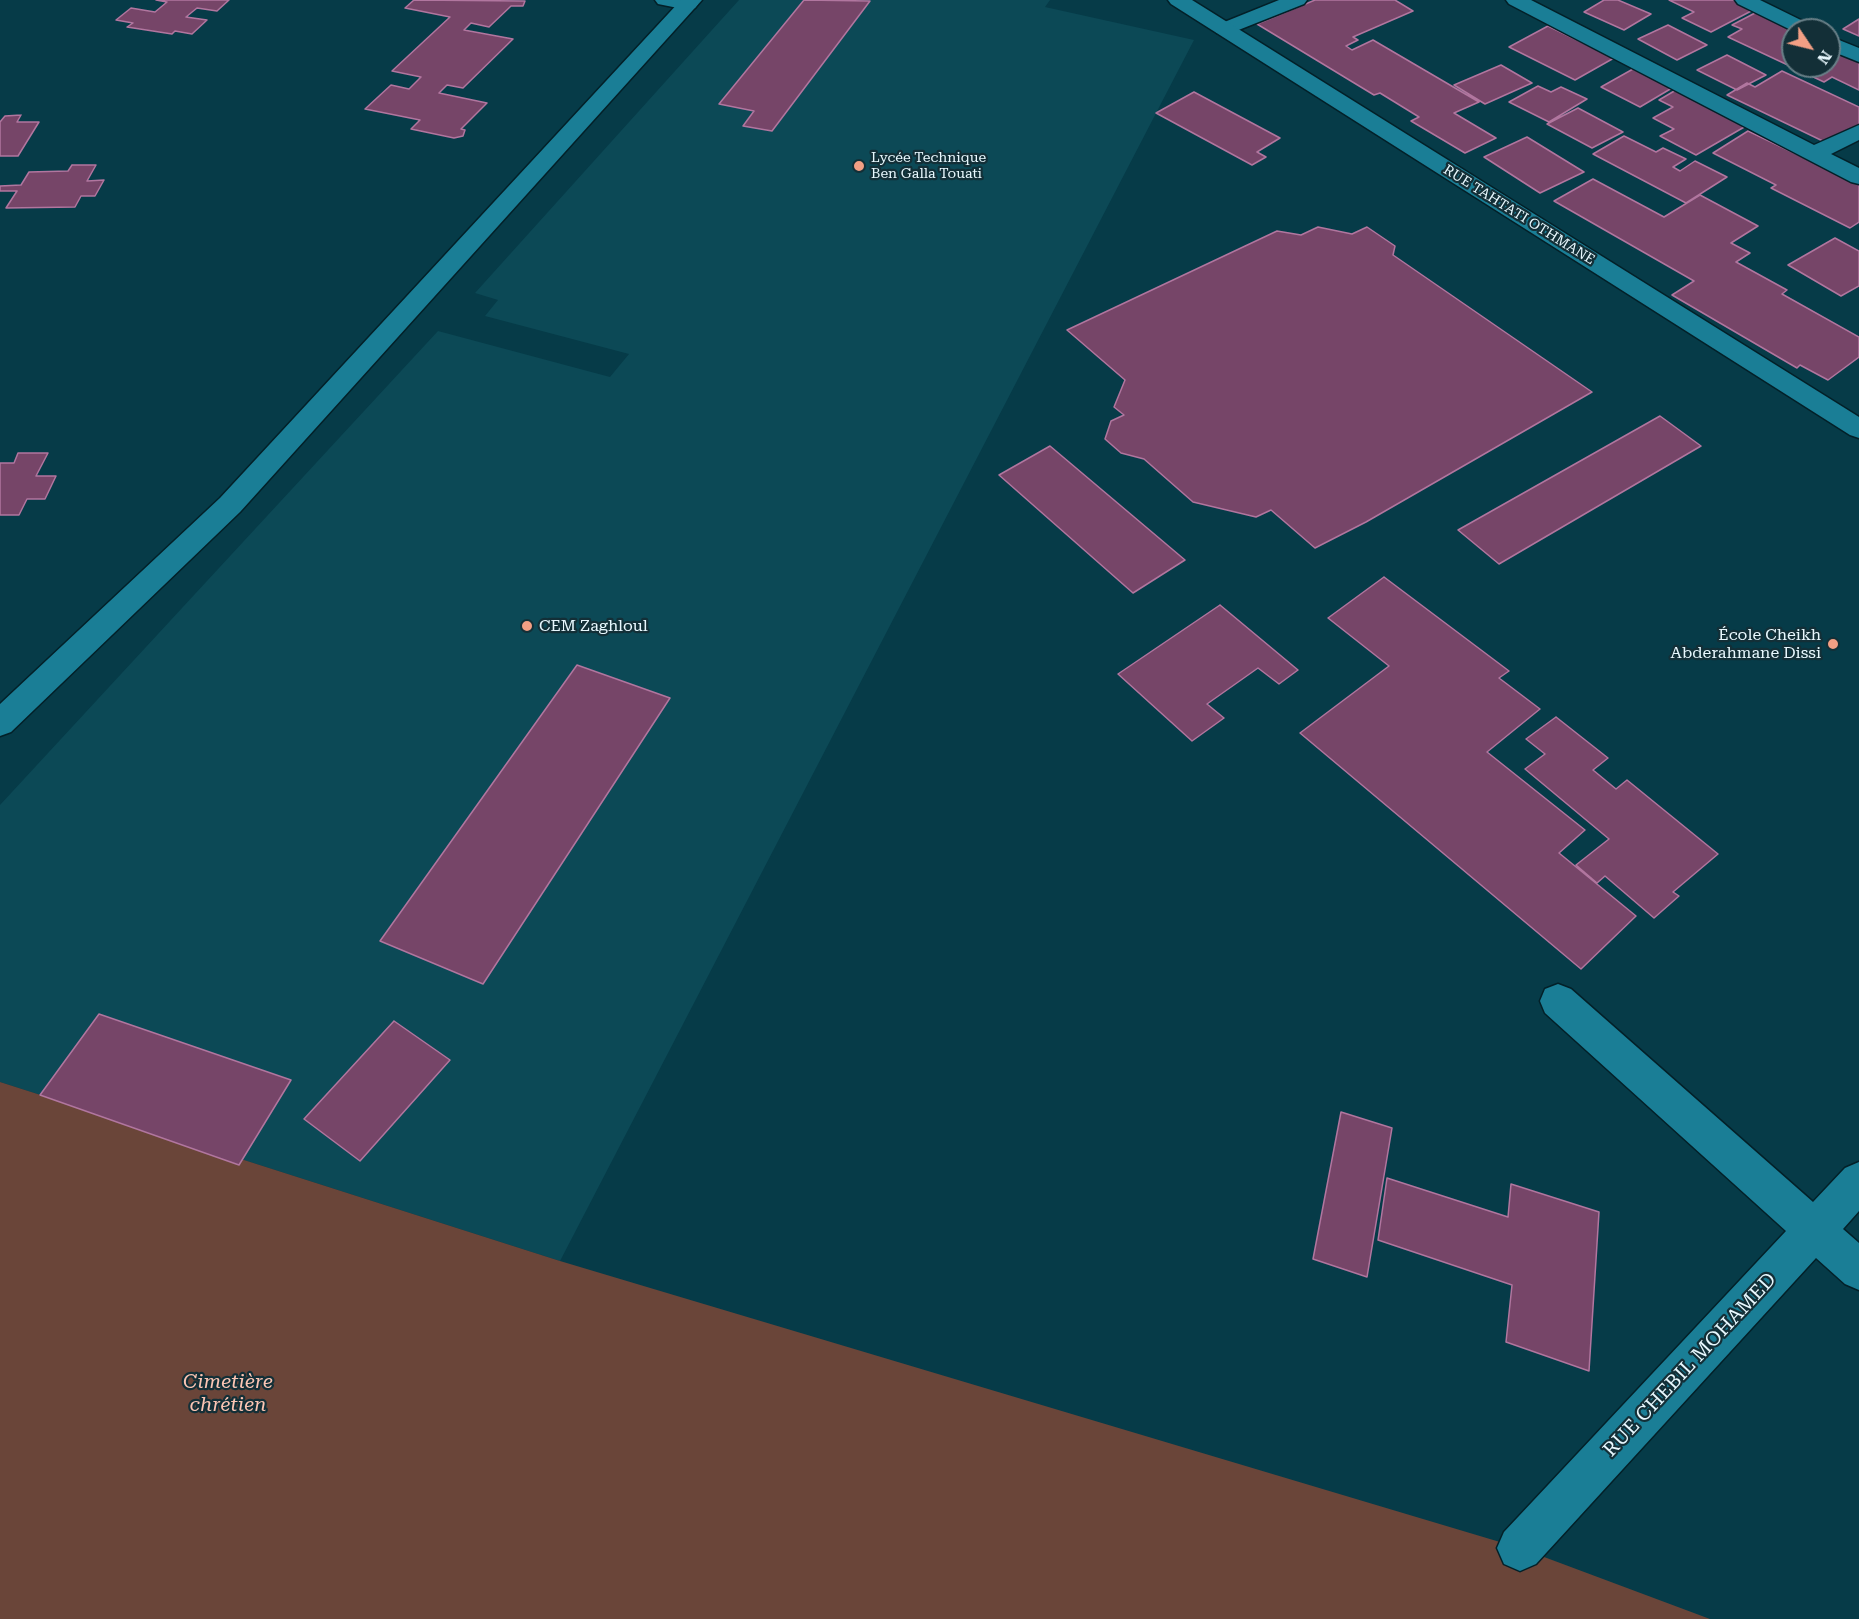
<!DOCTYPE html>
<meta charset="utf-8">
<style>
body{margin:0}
#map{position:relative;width:1859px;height:1619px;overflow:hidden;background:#063b48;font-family:"Roboto Serif",serif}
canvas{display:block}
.north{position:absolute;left:1781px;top:18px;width:60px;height:60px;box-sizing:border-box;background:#132f37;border:2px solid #687f87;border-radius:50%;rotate:125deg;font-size:16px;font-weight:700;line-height:24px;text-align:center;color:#e8f8fe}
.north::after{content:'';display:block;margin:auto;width:21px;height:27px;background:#f39f84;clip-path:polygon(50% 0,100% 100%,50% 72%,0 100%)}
</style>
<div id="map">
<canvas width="1859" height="1619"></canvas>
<div class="north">N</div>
</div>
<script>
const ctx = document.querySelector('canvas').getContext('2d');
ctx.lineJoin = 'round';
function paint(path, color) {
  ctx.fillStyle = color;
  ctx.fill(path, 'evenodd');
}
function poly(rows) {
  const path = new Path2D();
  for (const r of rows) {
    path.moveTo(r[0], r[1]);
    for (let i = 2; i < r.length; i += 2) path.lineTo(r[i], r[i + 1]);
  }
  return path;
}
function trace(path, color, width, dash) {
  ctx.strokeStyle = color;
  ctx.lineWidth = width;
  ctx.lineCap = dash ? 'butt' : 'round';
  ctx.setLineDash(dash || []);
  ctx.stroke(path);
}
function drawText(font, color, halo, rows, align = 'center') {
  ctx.font = font + ' "Roboto Serif",serif';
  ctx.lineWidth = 4.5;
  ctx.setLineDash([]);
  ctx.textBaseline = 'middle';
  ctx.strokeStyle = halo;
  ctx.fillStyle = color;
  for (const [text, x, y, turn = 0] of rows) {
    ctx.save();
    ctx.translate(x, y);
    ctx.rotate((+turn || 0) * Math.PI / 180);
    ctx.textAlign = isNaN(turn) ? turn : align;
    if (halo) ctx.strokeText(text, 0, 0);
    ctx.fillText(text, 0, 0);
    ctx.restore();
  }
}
paint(poly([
 [739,0,1050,0,1045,7,1194,40,560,1261,0,1082,0,805,438,331,610,377,629,354,485,316,498,300,475,293]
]), '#0c4956');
paint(poly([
 [0,1082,560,1261,1520,1548,1710,1619,0,1619]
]), '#6a4539');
const building = poly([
 [156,0,229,0,217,11,197,8,186,17,207,20,192,34,175,31,172,34,127,27,133,23,116,20,131,8,155,12,167,2,156,0],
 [414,0,525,1,523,6,511,6,489,27,471,23,464,30,513,39,463,88,447,85,439,93,487,103,461,129,465,130,463,136,454,138,411,129,420,120,365,109,391,85,409,89,421,77,392,71,450,17,405,8,414,0],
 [804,0,870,1,772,131,743,126,754,111,719,104,804,0],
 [1315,0,1395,0,1413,11,1353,37,1358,40,1346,46,1352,50,1373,40,1479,102,1454,113,1496,138,1465,153,1411,121,1419,117,1380,93,1374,95,1257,24,1315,0],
 [1604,0,1618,0,1651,14,1624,30,1584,12,1604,0],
 [1669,0,1735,0,1755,9,1711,32,1682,18,1694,12,1669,0],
 [1757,12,1793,30,1793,66,1829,66,1829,45,1859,58,1859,90,1832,77,1824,82,1728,37,1742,29,1732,25,1757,12],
 [1859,19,1859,36,1843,29,1859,19],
 [1668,25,1707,45,1677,60,1638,39,1668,25],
 [1548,26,1614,58,1575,80,1509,47,1548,26],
 [1727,55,1766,75,1737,90,1697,70,1727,55],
 [1501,65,1532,83,1485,104,1454,85,1501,65],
 [1633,69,1672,88,1640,107,1601,87,1633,69],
 [1782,71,1859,107,1859,125,1829,144,1727,95,1747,83,1755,87,1782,71],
 [1538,86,1551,92,1561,87,1587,99,1549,122,1509,102,1538,86],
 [1676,90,1746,126,1696,155,1660,136,1674,129,1653,118,1673,107,1659,100,1676,90],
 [1194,92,1280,138,1257,152,1266,157,1252,165,1156,113,1194,92],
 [1578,108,1623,132,1592,148,1547,124,1578,108],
 [21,115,17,122,39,122,18,156,0,156,0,122,5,116,21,115],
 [1748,131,1859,184,1859,222,1850,228,1771,188,1776,185,1713,153,1748,131],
 [1624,136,1656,152,1663,148,1686,159,1673,167,1680,171,1695,161,1727,177,1686,203,1593,154,1624,136],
 [1527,137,1584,172,1540,193,1484,157,1527,137],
 [72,165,96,165,87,181,104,180,95,196,81,196,75,207,6,208,17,191,0,191,0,186,21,185,29,172,68,171,72,165],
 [1593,179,1664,217,1700,195,1758,226,1731,243,1750,253,1736,262,1787,290,1782,294,1859,337,1859,357,1828,380,1800,365,1797,368,1672,295,1694,281,1554,201,1593,179],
 [1318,227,1352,234,1367,227,1395,246,1393,255,1592,392,1366,522,1315,548,1271,510,1256,517,1193,502,1144,459,1121,453,1105,439,1111,421,1124,415,1114,407,1125,380,1067,330,1277,231,1301,235,1318,227],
 [1835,238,1859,251,1859,286,1841,296,1788,265,1835,238],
 [1660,416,1701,446,1499,564,1458,530,1660,416],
 [1050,446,1185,560,1133,593,999,475,1050,446],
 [18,453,48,453,36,476,56,476,45,499,27,499,19,515,0,515,0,463,14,463,18,453],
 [1384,577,1509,671,1499,678,1540,709,1487,752,1585,830,1559,853,1636,916,1581,969,1300,733,1389,666,1328,618,1384,577],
 [1220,605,1298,670,1279,684,1258,668,1207,704,1224,718,1192,741,1118,674,1220,605],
 [577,665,670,698,483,984,380,941,577,665],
 [1556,717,1608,758,1593,770,1616,789,1627,780,1718,854,1673,892,1679,896,1654,918,1605,876,1597,883,1576,865,1609,839,1525,769,1545,754,1526,739,1556,717],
 [99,1014,291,1080,239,1165,40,1095,99,1014],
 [394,1021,450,1060,360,1161,304,1119,394,1021],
 [1341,1112,1392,1128,1367,1277,1313,1259,1341,1112],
 [1387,1178,1508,1217,1511,1184,1599,1212,1589,1371,1506,1342,1512,1285,1378,1240,1387,1178]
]);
paint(building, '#764568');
trace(building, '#b1769f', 1.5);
const minor = poly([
 [655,0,695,0,698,4,695,8,688,10,658,4,655,0],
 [1279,0,1307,0,1304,4,1231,33,1217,33,1214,29,1217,25,1279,0],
 [1506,0,1531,0,1814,145,1859,125,1859,140,1831,154,1859,168,1859,184,1851,182,1509,4,1506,0],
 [1735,0,1760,0,1813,26,1816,30,1793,31,1738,4,1735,0],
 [1829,36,1859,48,1859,62,1829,50,1829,36],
 [1558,984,1571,989,1813,1202,1845,1168,1859,1162,1859,1211,1843,1229,1859,1243,1859,1290,1845,1284,1816,1258,1536,1564,1520,1571,1504,1564,1497,1548,1504,1532,1786,1231,1545,1013,1540,1001,1545,989,1558,984]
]);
const secondary = poly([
 [681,0,702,0,240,512,11,732,0,736,0,704,220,498,681,0],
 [1168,0,1192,0,1859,417,1859,438,1850,435,1171,4,1168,0]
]);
trace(minor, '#032028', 3);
trace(secondary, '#032028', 3);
paint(minor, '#1a7e96');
paint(secondary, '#1a7e96');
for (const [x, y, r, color] of [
 [859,166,6,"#f39f84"],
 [527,626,6,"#f39f84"],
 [1833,644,6,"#f39f84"]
]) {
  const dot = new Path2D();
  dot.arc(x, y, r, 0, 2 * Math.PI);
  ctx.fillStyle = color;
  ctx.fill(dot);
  trace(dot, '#132f37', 2);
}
drawText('14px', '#e8f8fe', '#132f37', [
 ["Lycée Technique",871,158],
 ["Ben Galla Touati",871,174]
], 'left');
drawText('14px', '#e8f8fe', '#132f37', [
 ["RUE TAHTATI OTHMANE",1519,215,32]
]);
drawText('16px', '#e8f8fe', '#132f37', [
 ["CEM Zaghloul",539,626],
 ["École Cheikh",1821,635,"right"],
 ["Abderahmane Dissi",1821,653,"right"]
], 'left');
drawText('20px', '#e8f8fe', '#132f37', [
 ["RUE CHEBIL MOHAMED",1690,1365,-47]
]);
drawText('italic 20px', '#fcc5b3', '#132f37', [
 ["Cimetière",228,1382],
 ["chrétien",228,1405]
]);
</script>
